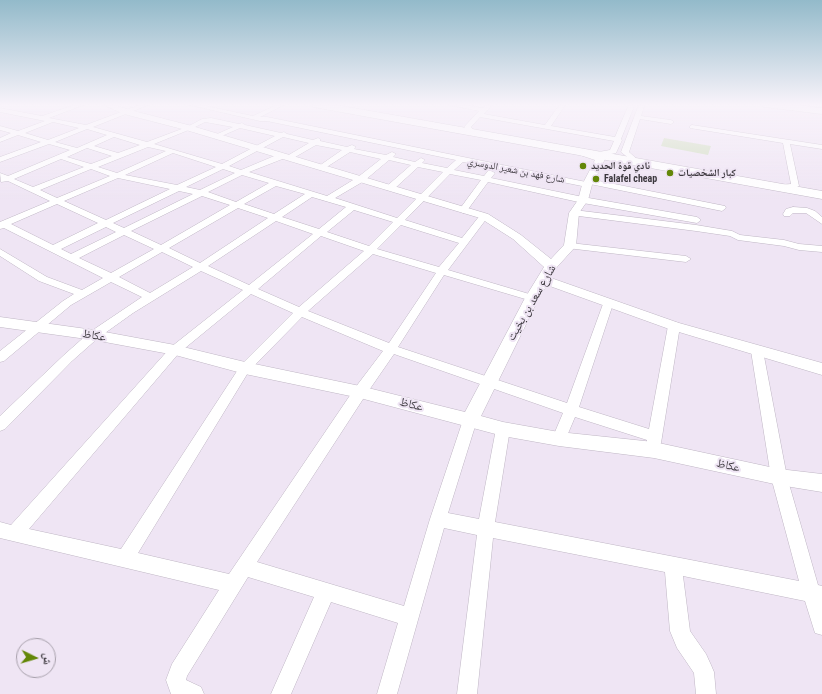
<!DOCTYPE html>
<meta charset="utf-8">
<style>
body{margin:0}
#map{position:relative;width:822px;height:694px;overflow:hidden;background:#efe5f4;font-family:"Roboto Condensed","Noto Naskh Arabic",sans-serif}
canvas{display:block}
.north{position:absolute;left:16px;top:638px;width:40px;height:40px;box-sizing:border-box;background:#efe5f4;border:1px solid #a7a0ab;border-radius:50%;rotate:95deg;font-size:11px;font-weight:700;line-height:16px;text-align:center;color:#3c383e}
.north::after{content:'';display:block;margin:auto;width:14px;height:18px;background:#638708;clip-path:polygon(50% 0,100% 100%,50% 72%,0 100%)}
</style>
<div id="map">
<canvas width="822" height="694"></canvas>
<div class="north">ش</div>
</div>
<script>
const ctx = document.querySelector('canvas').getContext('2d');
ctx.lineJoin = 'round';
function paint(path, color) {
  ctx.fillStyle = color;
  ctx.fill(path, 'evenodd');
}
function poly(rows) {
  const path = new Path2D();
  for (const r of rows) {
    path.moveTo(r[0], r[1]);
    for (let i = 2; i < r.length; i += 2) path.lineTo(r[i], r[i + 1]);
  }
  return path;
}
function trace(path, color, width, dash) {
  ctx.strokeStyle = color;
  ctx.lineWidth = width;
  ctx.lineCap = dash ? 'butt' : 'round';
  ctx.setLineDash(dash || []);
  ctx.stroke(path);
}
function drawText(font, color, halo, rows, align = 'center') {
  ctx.font = font + ' "Roboto Condensed","Noto Naskh Arabic",sans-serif';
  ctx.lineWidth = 4;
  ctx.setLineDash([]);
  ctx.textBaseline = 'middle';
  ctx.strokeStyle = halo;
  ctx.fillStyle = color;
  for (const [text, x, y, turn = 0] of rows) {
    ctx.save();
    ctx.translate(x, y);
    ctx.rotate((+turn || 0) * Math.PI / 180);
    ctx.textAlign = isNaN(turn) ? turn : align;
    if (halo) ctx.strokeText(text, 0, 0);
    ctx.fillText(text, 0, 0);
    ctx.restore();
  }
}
paint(poly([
 [664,138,711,146,708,155,661,146]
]), '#d0ddbf');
const minor = poly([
 [77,104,86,104,49,118,86,125,142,104,151,104,93,127,147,142,187,127,202,119,211,118,239,124,242,123,245,125,281,133,284,132,287,134,313,140,318,138,320,139,320,141,347,147,352,145,356,147,354,149,386,155,392,152,396,154,393,157,415,162,421,158,425,160,422,163,447,168,456,160,267,121,260,121,185,104,197,104,253,116,278,104,286,104,260,117,267,117,586,182,586,179,589,179,725,206,726,208,722,211,590,184,590,187,587,187,463,162,454,170,484,176,488,171,491,171,495,173,491,178,583,197,697,217,701,220,697,223,583,203,488,182,466,212,463,213,459,210,481,180,450,174,405,220,462,238,481,214,487,214,488,216,487,218,448,270,536,296,537,298,532,301,444,275,398,347,567,403,603,304,604,302,612,302,613,304,579,407,649,429,668,326,670,323,674,322,678,323,680,326,661,443,659,447,654,449,649,447,647,443,647,440,575,417,564,443,559,445,554,443,552,439,563,413,394,354,365,396,257,562,404,606,430,519,463,420,465,416,470,414,475,416,477,420,448,513,479,519,496,429,498,425,503,423,508,425,510,429,495,522,799,581,771,477,751,351,753,348,757,347,761,348,763,351,787,477,818,585,822,586,822,635,815,633,805,601,683,576,690,631,706,654,711,665,714,672,716,694,696,694,694,673,677,648,670,631,665,572,493,538,477,694,457,694,477,535,444,528,397,694,377,694,398,623,331,602,291,694,271,694,314,597,248,577,187,676,186,680,201,687,204,694,171,694,166,680,172,664,219,590,0,538,0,522,11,525,171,347,243,290,201,271,133,313,98,338,72,361,5,429,0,431,0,416,64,355,90,332,142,297,111,282,71,305,4,361,0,362,0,351,63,301,74,294,39,281,0,256,0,249,47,277,82,290,103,278,4,228,0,229,0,222,50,201,8,181,1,182,0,173,8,176,70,150,49,144,0,162,0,157,41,142,18,135,0,142,0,138,11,133,0,130,0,126,18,131,45,121,0,112,0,108,42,116,77,104],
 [53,122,79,128,48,140,25,133,53,122],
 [205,122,233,127,215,135,214,136,217,138,240,128,275,136,222,164,154,144,191,129,205,122],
 [87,129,107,135,77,148,55,142,87,129],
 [114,137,140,145,118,153,94,146,114,137],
 [283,137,309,143,287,156,287,160,290,160,316,145,342,150,319,166,318,168,322,170,350,152,381,159,358,177,327,196,249,172,285,158,285,154,279,154,241,170,229,166,283,137],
 [148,147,166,151,117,173,98,167,148,147],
 [87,148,112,156,91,164,67,157,87,148],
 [173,153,216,167,177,185,125,175,173,153],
 [61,159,84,167,33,187,14,179,61,159],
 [389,160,411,165,387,186,387,190,393,190,418,167,443,172,397,218,335,198,364,181,389,160],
 [91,169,110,176,57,198,40,190,91,169],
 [223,169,235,173,200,190,186,187,223,169],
 [242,175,269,183,236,202,208,192,242,175],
 [118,178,170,189,106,220,64,201,118,178],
 [276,186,305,194,274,214,244,204,276,186],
 [179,191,193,194,124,228,113,223,179,191],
 [202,196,230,205,161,245,131,231,202,196],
 [312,197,346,207,319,229,282,217,312,197],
 [57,204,98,223,53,245,11,224,57,204],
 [238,208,268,218,200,263,169,248,238,208],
 [354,210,393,222,369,246,327,232,354,210],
 [276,221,313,234,249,285,208,266,276,221],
 [401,225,459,243,439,267,377,249,401,225],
 [106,227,116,232,71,254,61,249,106,227],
 [124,235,154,249,111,273,79,258,124,235],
 [321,236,364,251,299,307,258,289,321,236],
 [162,252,193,267,150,293,119,277,162,252],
 [373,254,436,273,389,343,308,311,373,254],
 [251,294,293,313,241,365,121,549,29,529,179,353,251,294],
 [302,317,383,351,355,388,229,574,138,553,249,371,302,317],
 [444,104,459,104,483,108,486,104,493,104,484,114,545,125,560,104,566,104,551,126,615,137,629,104,635,104,621,139,622,140,616,153,596,157,593,157,593,153,610,150,614,141,480,117,471,127,476,133,473,135,464,127,479,111,444,104],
 [639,104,645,104,641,116,671,120,674,122,671,124,640,119,629,152,639,161,635,163,621,152,639,104],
 [692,125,822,145,822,149,790,144,799,186,795,188,782,189,778,187,779,185,791,184,783,143,690,128,690,126,692,125],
 [793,207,807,208,815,211,822,217,822,224,806,213,793,213,790,216,784,216,783,214,786,209,793,207],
 [574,210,696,225,732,231,740,235,784,240,799,244,822,246,822,252,799,250,784,246,738,240,730,236,696,231,571,215,570,213,574,210],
 [570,243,686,256,691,259,686,262,567,248,565,246,567,244,570,243]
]);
const tertiary = poly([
 [101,104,112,104,130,110,192,126,488,214,521,235,551,259,564,245,569,213,578,200,582,185,595,160,580,155,579,153,583,150,603,157,605,159,592,185,588,200,579,213,576,246,557,267,551,278,679,323,822,363,822,375,669,329,547,285,539,298,481,416,503,422,559,432,654,442,779,469,822,474,822,492,779,485,654,458,559,446,503,436,360,398,245,374,175,355,94,340,0,327,0,317,94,330,175,345,245,362,360,386,465,412,525,298,544,267,513,239,480,218,186,130,124,114,101,104]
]);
const primary = poly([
 [308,104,331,104,822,191,822,199,313,107,308,104],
 [759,104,790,104,822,108,822,114,764,107,759,104]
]);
trace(minor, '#bfb6c4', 1);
trace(tertiary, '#bfb6c4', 1);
trace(primary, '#bfb6c4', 1);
paint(minor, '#fff');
paint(tertiary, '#fff');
paint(primary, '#fff');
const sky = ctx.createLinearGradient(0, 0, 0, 201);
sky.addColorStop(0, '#93baca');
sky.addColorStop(0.52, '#f8f3fa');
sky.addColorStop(1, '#f8f3fa00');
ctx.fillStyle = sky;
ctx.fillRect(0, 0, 822, 201);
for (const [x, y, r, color] of [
 [583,166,4,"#638708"],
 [670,173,4,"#638708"],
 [596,179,4,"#638708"]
]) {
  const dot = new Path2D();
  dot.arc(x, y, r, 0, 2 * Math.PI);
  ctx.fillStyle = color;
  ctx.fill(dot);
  trace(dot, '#efe5f4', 1.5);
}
drawText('bold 10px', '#3c383e', '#efe5f4', [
 ["نادي قوة الحديد",591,166],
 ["كبار الشخصيات",678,173],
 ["Falafel cheap",604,179]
], 'left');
drawText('10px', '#3c383e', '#efe5f4', [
 ["شارع فهد بن شعير الدوسري",516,171,11]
]);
drawText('12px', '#3c383e', '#efe5f4', [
 ["شارع سعد بن بخيت",532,303,-60],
 ["عكاظ",94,336,9],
 ["عكاظ",411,405,14],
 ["عكاظ",728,466,12]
]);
</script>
